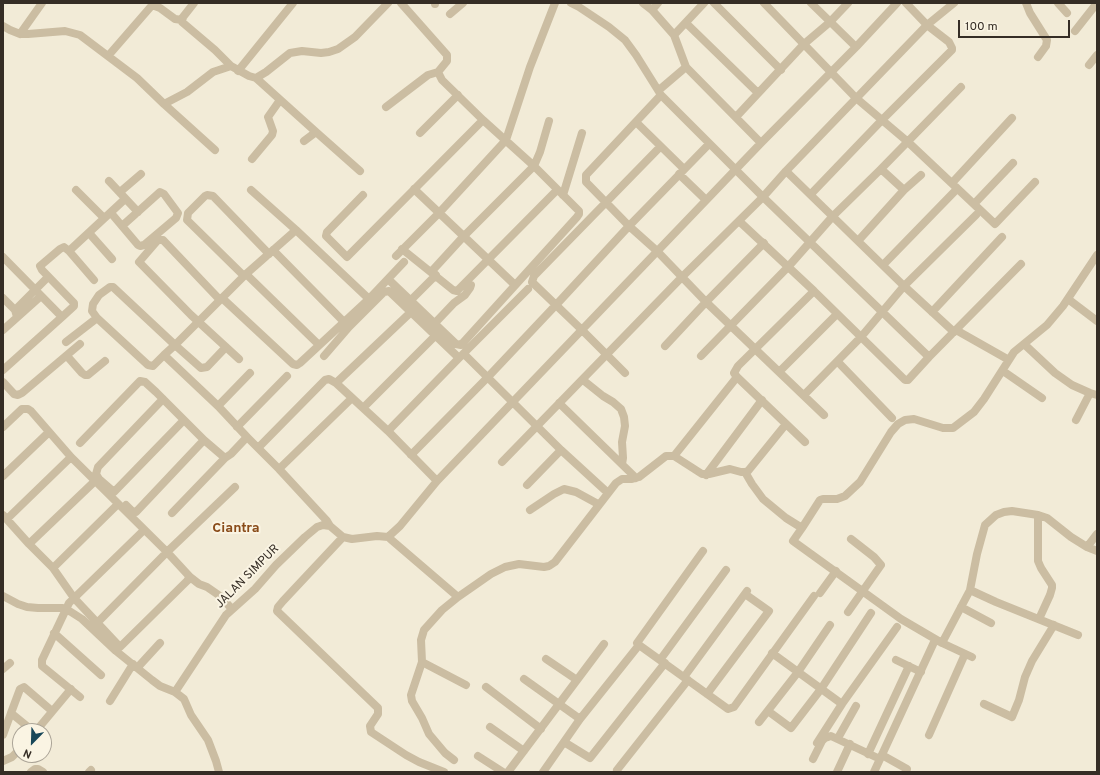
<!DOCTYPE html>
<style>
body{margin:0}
#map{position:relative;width:1100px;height:775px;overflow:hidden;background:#f2ebd7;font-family:Overpass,sans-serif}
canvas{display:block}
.frame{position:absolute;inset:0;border:4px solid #352d25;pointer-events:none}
.north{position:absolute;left:12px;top:723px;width:40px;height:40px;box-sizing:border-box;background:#faf4e3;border:1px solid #aba497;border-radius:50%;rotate:203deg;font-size:11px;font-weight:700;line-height:16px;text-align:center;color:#352d25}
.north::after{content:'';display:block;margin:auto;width:14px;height:18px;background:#184759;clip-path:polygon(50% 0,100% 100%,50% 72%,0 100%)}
.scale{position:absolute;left:958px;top:20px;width:112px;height:18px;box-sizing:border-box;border:2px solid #352d25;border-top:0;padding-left:5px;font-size:12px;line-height:14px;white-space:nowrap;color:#352d25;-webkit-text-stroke:3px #faf4e3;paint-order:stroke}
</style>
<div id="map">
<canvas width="1100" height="775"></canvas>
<div class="frame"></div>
<div class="north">N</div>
<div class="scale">100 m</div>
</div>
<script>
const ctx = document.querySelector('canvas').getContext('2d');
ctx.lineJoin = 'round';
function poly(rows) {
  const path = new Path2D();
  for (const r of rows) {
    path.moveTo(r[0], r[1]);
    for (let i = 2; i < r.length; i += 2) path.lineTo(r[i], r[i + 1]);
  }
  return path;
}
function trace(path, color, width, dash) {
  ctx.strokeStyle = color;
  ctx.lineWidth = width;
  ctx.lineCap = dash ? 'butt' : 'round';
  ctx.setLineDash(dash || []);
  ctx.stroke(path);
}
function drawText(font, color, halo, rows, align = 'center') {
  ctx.font = font + ' Overpass,sans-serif';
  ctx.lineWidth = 4;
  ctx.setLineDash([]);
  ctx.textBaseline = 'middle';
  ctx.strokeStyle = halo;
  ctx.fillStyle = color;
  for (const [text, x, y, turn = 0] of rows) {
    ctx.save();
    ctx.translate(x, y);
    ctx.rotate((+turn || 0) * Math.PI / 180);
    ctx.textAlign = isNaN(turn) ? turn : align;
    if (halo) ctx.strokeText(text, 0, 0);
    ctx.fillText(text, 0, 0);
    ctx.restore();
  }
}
trace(poly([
 [194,3,183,17,182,22,215,50,231,66],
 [401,3,447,55,447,61,438,72,442,80,483,120],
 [435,3,435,4],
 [571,3,579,7,609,27,625,40,636,55,661,95,763,197,929,357],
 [643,3,652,10,674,35,686,67,761,143],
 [714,3,781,70],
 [764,3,856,98,908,142,995,224,1035,182],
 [811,3,856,47],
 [1026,3,1030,13,1047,40,1046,46,1038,57],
 [1058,3,1067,13],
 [152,5,160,8,175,19,182,20],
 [652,10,658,3],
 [450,14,463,3],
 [686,23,758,93],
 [3,26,10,30,20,34,28,34,65,31,80,35,137,78,164,104,187,92,213,72,231,66,249,76,256,78,266,72,290,53,302,51,321,53,329,52,338,49,355,37,388,3],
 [1075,31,1097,3],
 [20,34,42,3],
 [674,35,704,3],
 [108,56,154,3],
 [1089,65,1097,55],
 [238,71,293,3],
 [256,78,316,132,304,141],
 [659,90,686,67],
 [661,95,586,175,586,182,629,226,657,251,706,302,824,415],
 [164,104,215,150],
 [386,107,428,75,438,72],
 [736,117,804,44,830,22,848,3],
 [637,123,684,169],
 [316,132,360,171],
 [420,133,458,95],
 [252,159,272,135,273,131,268,117,280,100],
 [881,169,904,190],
 [786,171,904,286,954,332],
 [679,174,706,200],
 [109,181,138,212],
 [952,183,1012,118],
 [414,189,515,285],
 [76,190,104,218],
 [251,190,296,230,369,299],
 [120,192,141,174],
 [811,194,882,120,952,50,952,48,949,42,927,25,906,3],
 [363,195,327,232,326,236,347,257,483,120,534,166,579,211,579,214,577,217,461,345,456,344,388,279],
 [563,195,582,133],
 [974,204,1013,163],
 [111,213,138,245,140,246,144,245,176,218,178,213,164,194,160,192,122,226],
 [739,221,814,291,905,380,908,380,929,357,1021,264],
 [89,233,112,259],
 [858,241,904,190,921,175],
 [402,249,453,290,457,291,557,190],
 [273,250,347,325],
 [69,251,94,280],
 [396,256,439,213,506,140,530,67,555,3],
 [3,257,62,317,3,370],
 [884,264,955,191],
 [431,272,463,237,534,166,540,152,549,121],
 [246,274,319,345],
 [244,276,187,220,188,213,205,196,207,195,213,196,269,254],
 [3,298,15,310],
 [222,298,293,364,297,365,300,363,369,299,404,262],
 [1068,299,1097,321],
 [220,300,163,240,158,240,139,262,191,315,239,359],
 [411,300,436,275],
 [556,305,629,226,709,144],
 [411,312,336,383,388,431,437,481],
 [932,312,1002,237],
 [17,317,15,310,48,277],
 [62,317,74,306,74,303,42,270,40,266,60,249,64,247,69,251,125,199],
 [435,323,454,303,465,295,470,288,471,285,467,282],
 [3,330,41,296],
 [956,330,1009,360],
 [66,342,97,318],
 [1024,344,1055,373,1072,385,1090,393,1097,395],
 [665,346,706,302,764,243],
 [226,347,207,367,201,368,175,345,113,287,110,287,99,295,93,304,92,311,97,318,148,365,153,366,164,355,175,345,246,274,296,230],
 [464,354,561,450,608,493],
 [164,355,218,406,247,437,279,469,327,521,330,526],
 [67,356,82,373,85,375,88,375,105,361],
 [324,356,349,327,384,292,389,291,459,358,528,289],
 [701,356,788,267,833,216,881,169,961,87],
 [838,362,892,418],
 [1003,371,1042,398],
 [779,372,837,314],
 [625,373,582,330,532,282,534,276,660,147],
 [583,380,603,396,613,402,621,409,624,417,625,426,622,442,623,458,622,464],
 [3,382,14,394,18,395,22,393,80,344],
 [804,395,861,337,904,286,976,215],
 [163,399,98,467,96,474,99,479,114,492,184,420],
 [559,403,636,478],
 [218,406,250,373],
 [363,408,435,336],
 [1076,420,1090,393],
 [3,427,22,409,28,409,31,411,71,457,167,552,190,577,187,581,120,647,74,598,53,568,118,504],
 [237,427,287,376],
 [388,431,459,358],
 [805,442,737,377,734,373,738,366,814,291],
 [80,443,140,381,145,382,156,392,204,440,225,458,231,454,247,437],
 [258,448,325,380,329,379,336,383],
 [411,455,487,378,554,307],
 [674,456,702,474,709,474,730,469,741,472,745,472,748,471,786,424],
 [502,462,682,277,763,197,786,171,927,25,954,3],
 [279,469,352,398],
 [745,472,752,484,763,499,786,518,802,528,820,500,823,499,837,499,845,496,860,482,891,432,898,424,905,420,914,419,943,428,953,428,974,412,984,399,1014,352,1047,325,1063,306,1097,255],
 [706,475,762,400],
 [3,476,49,432],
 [527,485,561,450],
 [126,505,132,511,136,512,204,440],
 [530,510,554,494,564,489,576,492,598,504],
 [172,513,225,458],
 [3,515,29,544,53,568],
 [1038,515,1038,561,1041,568,1052,585,1052,588,1050,595,1039,619],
 [7,519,71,457],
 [802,528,793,541,901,619,942,643,969,592],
 [343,537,283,601,278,607,277,611,378,708,378,714,370,726,371,732,406,755,419,762,444,772],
 [388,537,400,526,437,481,761,143,856,47,897,3],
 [29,544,95,481],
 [1087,547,1097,534],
 [190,577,199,584,207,587,220,596,232,609],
 [820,593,836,571],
 [3,596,18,604,27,607,38,608,63,608,71,612,82,619,116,651,152,680,160,686,175,692,226,615,255,589,276,565,305,537,317,527,323,525,330,526,343,537,352,539,377,536,388,537,458,597,491,574,505,567,519,564,544,567,549,566,555,562,616,483,622,479,632,479,639,477,666,456,674,456,737,377],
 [961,607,991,623],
 [848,612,881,565,874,557,851,539],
 [98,622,167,552,235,487],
 [54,633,101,675],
 [1078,635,996,602,970,590,977,554,985,525,996,515,1004,512,1012,511,1038,515,1047,518,1071,537,1087,547,1097,551],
 [942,643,972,657],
 [639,645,637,643,703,551],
 [772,653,842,704,817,743],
 [546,659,577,680],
 [660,660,726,570],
 [896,660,921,672],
 [422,662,466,685],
 [138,667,160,643],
 [3,669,10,663],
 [684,677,747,591],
 [524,679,580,719],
 [486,687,541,729],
 [175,692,184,699,191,715,208,740,216,761,219,772],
 [707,694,769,611,745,594],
 [80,697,42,666,42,660,69,603,144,530],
 [110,701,133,664],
 [842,704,897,627],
 [984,704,1012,717,1019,700,1025,677,1032,661,1054,625],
 [768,711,791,728,821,689,871,613],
 [759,722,798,672,830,625],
 [490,727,524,751],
 [33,731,11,713,20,689,24,687,52,711],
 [36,731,71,689],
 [3,735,11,713],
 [929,735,965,654],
 [838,738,856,706],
 [564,742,590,758,665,663],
 [868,754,909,666],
 [882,755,907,769,906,772],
 [478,756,503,772],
 [813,759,822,741,825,738,831,736,880,759],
 [454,760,445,753,429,734,422,718,412,701,411,695,422,662,421,640,424,630,442,610,458,597],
 [3,761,12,757,20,749],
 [617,770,688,680],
 [31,772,35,769,38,769,43,772],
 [89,772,91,770],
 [508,772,604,644],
 [543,772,580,719,639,645,728,709,734,707,814,596],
 [837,772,850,744],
 [874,772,935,640]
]), '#cbbda2', 8);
drawText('12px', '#352d25', '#faf4e3', [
 ["JALAN SIMPUR",248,577,-45]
]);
drawText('bold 14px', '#894b19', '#faf4e3', [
 ["Ciantra",236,529]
]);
</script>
